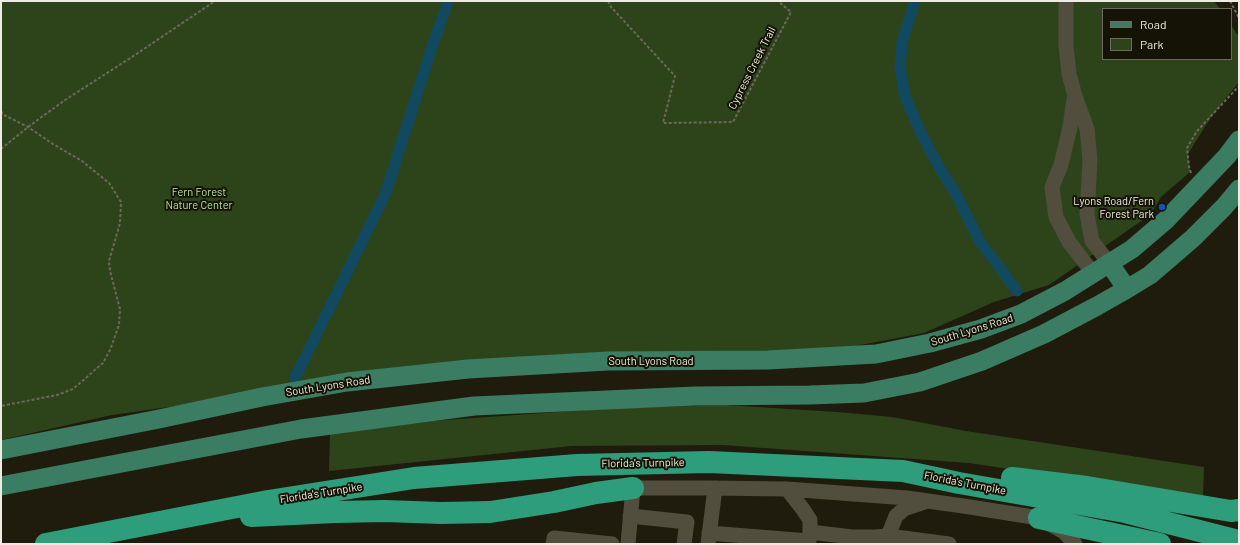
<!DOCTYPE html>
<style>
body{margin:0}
#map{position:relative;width:1240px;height:545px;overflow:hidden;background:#1f1c0d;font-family:Barlow,sans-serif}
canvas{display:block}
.frame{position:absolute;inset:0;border:2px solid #edece2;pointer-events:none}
.legend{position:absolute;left:1102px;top:8px;width:130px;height:52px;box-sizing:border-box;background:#151305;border:1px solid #6b6a5d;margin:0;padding:5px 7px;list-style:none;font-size:12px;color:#edece2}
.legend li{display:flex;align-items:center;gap:8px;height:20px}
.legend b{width:20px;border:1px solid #6b6a5d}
</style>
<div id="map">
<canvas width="1240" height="545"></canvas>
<div class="frame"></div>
<ul class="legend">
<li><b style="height:5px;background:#3b7d62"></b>Road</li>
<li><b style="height:11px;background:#2d441b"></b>Park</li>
</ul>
</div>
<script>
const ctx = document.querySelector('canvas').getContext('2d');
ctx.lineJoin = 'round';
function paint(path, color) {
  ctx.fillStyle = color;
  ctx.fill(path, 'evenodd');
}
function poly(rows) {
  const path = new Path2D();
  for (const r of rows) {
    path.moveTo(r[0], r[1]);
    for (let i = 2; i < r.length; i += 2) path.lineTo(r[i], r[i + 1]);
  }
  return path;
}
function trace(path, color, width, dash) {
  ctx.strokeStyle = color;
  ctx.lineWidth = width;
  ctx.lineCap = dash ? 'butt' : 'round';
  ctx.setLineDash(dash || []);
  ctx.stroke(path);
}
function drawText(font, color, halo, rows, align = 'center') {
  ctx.font = font + ' Barlow,sans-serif';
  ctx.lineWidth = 4;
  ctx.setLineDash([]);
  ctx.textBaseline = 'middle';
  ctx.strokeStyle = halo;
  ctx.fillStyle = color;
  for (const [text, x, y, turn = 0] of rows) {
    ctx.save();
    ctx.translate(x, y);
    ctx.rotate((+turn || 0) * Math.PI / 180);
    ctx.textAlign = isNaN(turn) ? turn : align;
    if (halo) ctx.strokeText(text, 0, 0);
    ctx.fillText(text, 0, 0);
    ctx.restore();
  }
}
paint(poly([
 [1,1,1214,1,1220,9,1103,9,1103,59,1231,59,1231,25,1239,37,1239,82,1211,117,1188,154,1190,172,1161,197,1150,215,1049,285,994,302,924,333,844,348,347,382,112,415,1,440],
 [724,405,837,412,892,417,966,431,1204,467,1203,498,969,463,723,445,571,446,329,471,330,434,432,421,557,412,619,408]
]), '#2d441b');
trace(poly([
 [915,1,902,42,900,68,905,96,919,129,939,167,956,194,979,240,1017,291],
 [295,378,385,195,430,53,448,1]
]), '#114a60', 11);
trace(poly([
 [608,1,611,7,675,76,663,123,733,122,791,12,778,1],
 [1230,1,1239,18],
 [1,111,4,115,28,127,53,144,82,161,109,183,121,202,120,223,109,261,110,271,120,309,119,325,110,350,103,363,73,389,57,395,1,406],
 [1,149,28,127,65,100,135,55,215,1],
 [1191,173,1189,167,1187,148,1197,131,1239,86]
]), '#6b695c', 2, [3, 2]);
trace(poly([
 [1066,1,1066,46,1069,74,1075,96,1087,129,1090,160,1087,214,1092,241,1109,263],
 [1074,99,1070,127,1061,165,1052,187,1056,217,1069,242,1093,273],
 [787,489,802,508,810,520,810,532],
 [630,516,687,522,684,544],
 [709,533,809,541,810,532,852,537,875,537,888,536,949,544],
 [553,544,554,538,612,544],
 [628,544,633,488,709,488,787,489,907,498,970,507,1039,518,1064,532,1075,544],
 [708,544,715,488],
 [887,544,888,536,896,516,904,509,925,502]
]), '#514e3d', 15);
trace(poly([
 [1109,263,1127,289],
 [1,450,159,419,262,397,347,382,468,369,608,361,768,360,876,354,930,343,981,329,1021,314,1065,291,1132,249,1166,220,1227,156,1239,140],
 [1,486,301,429,474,406,695,396,810,395,864,393,920,382,982,361,1044,334,1097,306,1127,289,1150,275,1193,238,1224,207,1239,189]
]), '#3b7d62', 19);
trace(poly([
 [1012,478,1087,487,1231,511,1239,510],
 [251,516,336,512,385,511,441,513,490,512,554,502,596,493,633,488],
 [1039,518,1160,544],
 [46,544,268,501,414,478,577,465,709,462,903,471,959,483,1125,512,1239,541]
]), '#2d9d7b', 22);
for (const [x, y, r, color] of [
 [1162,207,4,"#1a4fb4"]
]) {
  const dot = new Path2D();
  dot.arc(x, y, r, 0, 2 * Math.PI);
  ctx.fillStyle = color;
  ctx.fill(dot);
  trace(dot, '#151305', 1.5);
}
drawText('11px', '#edece2', '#151305', [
 ["Cypress Creek Trail",752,68,-63],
 ["South Lyons Road",972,330,-17],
 ["South Lyons Road",651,361],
 ["South Lyons Road",328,386,-9],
 ["Florida's Turnpike",643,463,-1],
 ["Florida's Turnpike",965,483,11],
 ["Florida's Turnpike",321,493,-9]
]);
drawText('11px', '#b4e294', '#151305', [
 ["Fern Forest",199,192],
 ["Nature Center",199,205]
]);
drawText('11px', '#edece2', '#151305', [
 ["Lyons Road/Fern",1154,201],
 ["Forest Park",1154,214]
], 'right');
</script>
